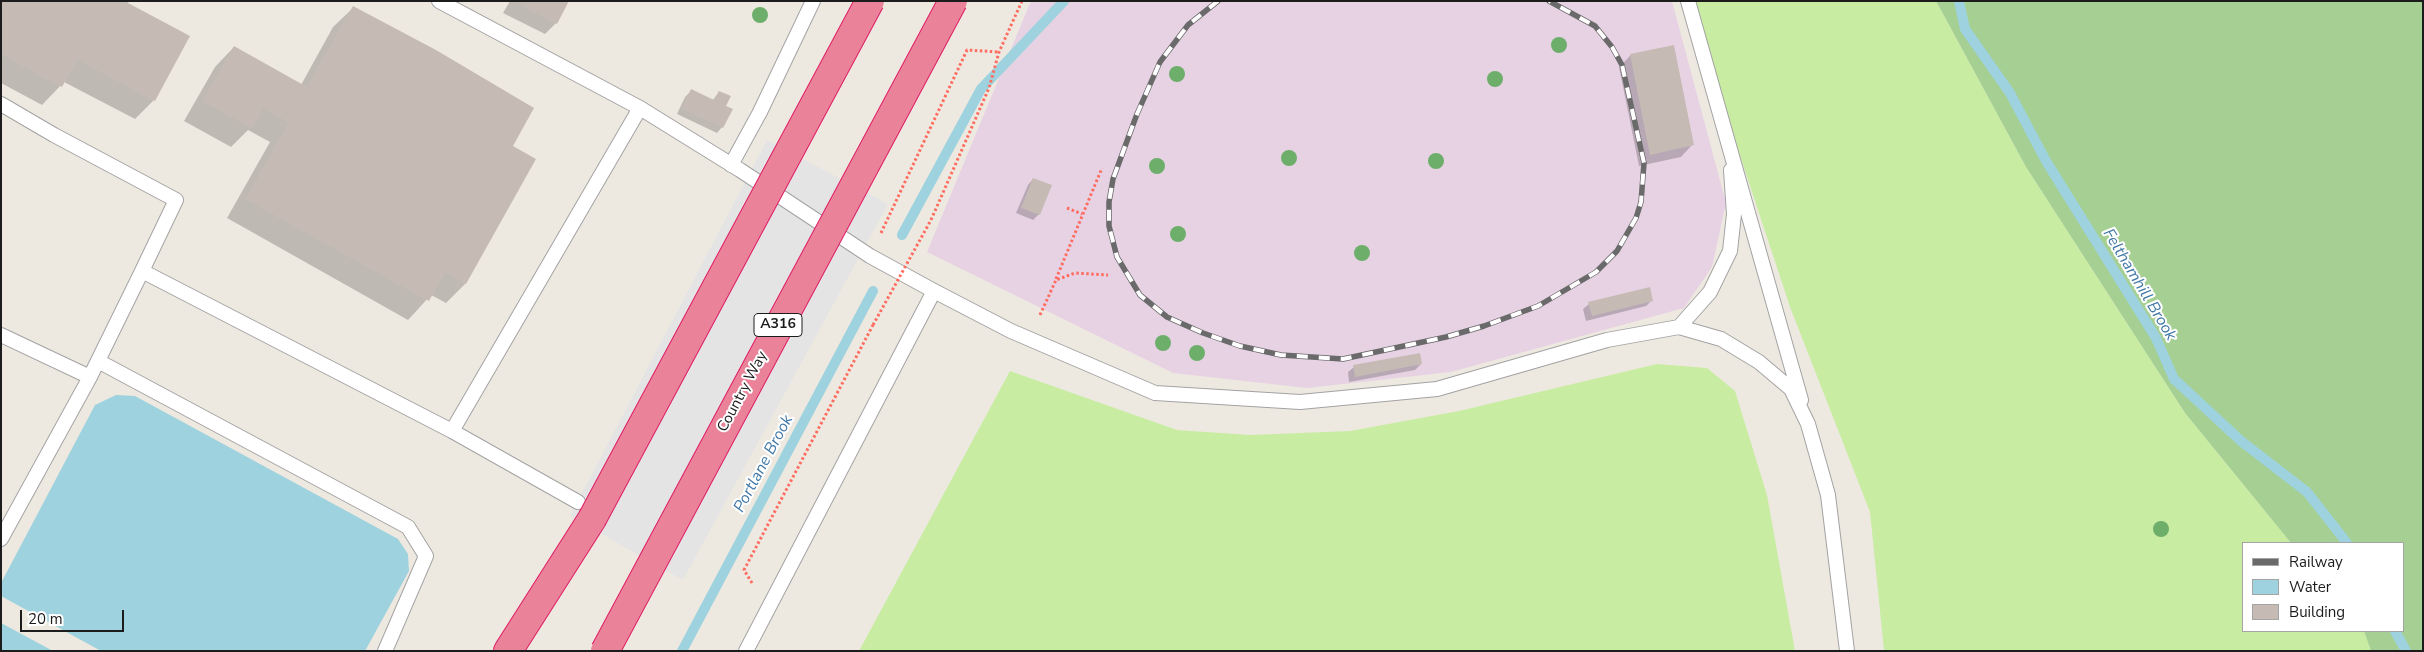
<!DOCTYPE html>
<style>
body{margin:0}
#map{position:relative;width:2424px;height:652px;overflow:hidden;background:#eee9e0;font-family:"Nunito Sans",sans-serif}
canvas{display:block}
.frame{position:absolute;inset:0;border:2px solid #1c1c1c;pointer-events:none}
.legend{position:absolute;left:2242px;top:542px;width:162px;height:90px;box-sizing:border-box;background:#fff;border:1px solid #a4a4a4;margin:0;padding:6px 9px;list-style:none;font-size:15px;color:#1c1c1c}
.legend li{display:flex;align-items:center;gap:10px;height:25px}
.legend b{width:25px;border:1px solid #a4a4a4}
.scale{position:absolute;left:20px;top:610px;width:104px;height:22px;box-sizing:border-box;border:2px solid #1c1c1c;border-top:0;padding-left:6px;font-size:15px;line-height:18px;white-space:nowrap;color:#1c1c1c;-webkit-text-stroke:4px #fff;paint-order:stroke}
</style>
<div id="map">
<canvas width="2424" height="652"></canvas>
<div class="frame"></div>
<ul class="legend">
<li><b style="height:6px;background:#6a6a6a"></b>Railway</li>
<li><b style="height:14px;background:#9ed2de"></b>Water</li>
<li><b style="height:14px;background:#c6bbb4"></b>Building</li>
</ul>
<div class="scale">20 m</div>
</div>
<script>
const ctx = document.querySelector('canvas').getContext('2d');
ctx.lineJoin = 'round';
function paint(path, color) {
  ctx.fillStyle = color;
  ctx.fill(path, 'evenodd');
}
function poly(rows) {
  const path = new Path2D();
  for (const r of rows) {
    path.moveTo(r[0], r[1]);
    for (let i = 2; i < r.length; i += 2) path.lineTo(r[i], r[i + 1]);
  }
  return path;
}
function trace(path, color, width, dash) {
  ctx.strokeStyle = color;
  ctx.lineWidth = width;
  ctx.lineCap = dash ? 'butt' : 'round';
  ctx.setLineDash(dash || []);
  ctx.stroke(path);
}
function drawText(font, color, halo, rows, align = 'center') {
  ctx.font = font + ' "Nunito Sans",sans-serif';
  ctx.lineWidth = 4;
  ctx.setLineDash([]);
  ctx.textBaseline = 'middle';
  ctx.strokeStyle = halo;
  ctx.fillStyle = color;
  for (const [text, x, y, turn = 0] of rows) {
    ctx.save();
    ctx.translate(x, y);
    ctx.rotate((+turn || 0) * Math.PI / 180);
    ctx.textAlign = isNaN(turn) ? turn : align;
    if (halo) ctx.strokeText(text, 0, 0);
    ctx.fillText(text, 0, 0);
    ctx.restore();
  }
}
paint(poly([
 [1035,1,1672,1,1726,203,1712,267,1684,308,1451,372,1307,388,1173,373,927,252,1030,3]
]), '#e7d2e4');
paint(poly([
 [1689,1,1936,1,2026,167,2185,413,2291,543,2243,543,2243,631,2364,631,2371,651,1884,651,1870,512,1790,307],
 [1657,364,1707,368,1735,391,1767,495,1795,651,859,651,1010,371,1177,430,1250,435,1350,431,1459,411]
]), '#c9eca3');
paint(poly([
 [1936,1,2423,1,2423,651,2371,651,2364,631,2403,631,2403,543,2291,543,2185,413,2026,167]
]), '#a6d093');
paint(poly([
 [767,140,888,204,683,580,570,516]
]), '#e4e4e4');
paint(poly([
 [116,395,135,396,398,539,408,554,409,571,365,651,101,651,1,596,1,583,95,405],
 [1,624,3,624,53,651,1,651]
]), '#9ed2de');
paint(poly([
 [1,1,154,100,135,119,64,82,42,105,1,83],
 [510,1,567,1,556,23,545,34,503,13],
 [353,8,511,146,535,160,465,284,446,303,431,295,408,320,227,218,270,142,248,130,231,147,184,121,215,67,234,47,301,85,333,27],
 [1631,55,1692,145,1681,157,1639,166,1619,67],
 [691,91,712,101,719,92,725,107,722,127,717,133,677,114,685,97],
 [1033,179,1039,214,1033,220,1016,213,1028,185],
 [1652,300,1646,306,1586,321,1583,309,1589,304],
 [1421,364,1415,370,1349,382,1348,372,1354,367]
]), '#0003');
trace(poly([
 [1959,1,1965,29,2010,93,2046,161,2156,338,2174,379,2241,441,2307,492,2347,543],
 [902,235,981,89,1064,1],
 [2395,631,2406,651],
 [682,651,873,291]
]), '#9ed2de', 10);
paint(poly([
 [1,1,129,1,128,3,190,36,155,101,77,59,62,87,1,54],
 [514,1,569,1,557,24],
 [353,6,436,50,534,108,513,146,536,159,466,284,445,272,429,301,246,199,289,122,263,108,252,128,203,101,234,46,307,87],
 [1674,45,1694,145,1650,155,1630,54],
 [691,89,714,100,719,91,731,96,726,106,733,109,723,128,682,108],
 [1033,178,1052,185,1040,215,1021,208],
 [1650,287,1653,301,1592,316,1588,302],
 [1420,353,1422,364,1355,377,1353,365]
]), '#c6bbb4');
const lane = poly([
 [439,1,640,108,740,170,870,256,934,291,1011,331,1155,393,1300,402,1437,389,1607,340,1679,327,1721,339,1759,362,1791,389,1808,424,1828,495,1847,651],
 [1688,1,1801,400],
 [1,104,54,135,176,200,142,271,452,431,640,108],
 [731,165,760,112,813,1],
 [1679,327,1710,292,1730,251,1734,214,1731,170],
 [1,335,90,377],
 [98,361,408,527,426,556,385,651],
 [452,431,578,502],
 [1,539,90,377,142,271],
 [746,651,934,291]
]);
const highway = poly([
 [508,651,592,519]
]);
trace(lane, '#a3a3a3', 16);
trace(highway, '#df1b64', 30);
trace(poly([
 [1067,208,1082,214],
 [931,220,989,88,999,52,1022,1],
 [881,233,967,50,999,52],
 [1056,279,1102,168],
 [1040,315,1056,280,1075,273,1108,275],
 [752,583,744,570,873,325]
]), '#ff6c60', 3, [2.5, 2.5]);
trace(lane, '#fff', 14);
trace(highway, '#ea8399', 28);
const rail = poly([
 [1218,1,1188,25,1160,62,1137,114,1113,179,1109,202,1109,226,1117,257,1140,295,1167,317,1203,333,1240,346,1281,355,1343,359,1446,337,1484,326,1538,306,1596,272,1617,251,1636,218,1641,202,1644,163,1622,65,1612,47,1595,26,1549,1]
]);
trace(rail, '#6a6a6a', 5.5);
trace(rail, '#fff', 4, [11]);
const highwayBridge = poly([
 [592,519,870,1],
 [605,651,953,1]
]);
trace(highwayBridge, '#df1b64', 30, []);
trace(poly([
 [873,325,931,220]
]), '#ff6c60', 3, [2.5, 2.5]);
trace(highwayBridge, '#ea8399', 28);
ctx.fillStyle = '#6eae6b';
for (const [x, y] of [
 [760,15],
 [1559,45],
 [1177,74],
 [1495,79],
 [1289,158],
 [1436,161],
 [1157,166],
 [1178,234],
 [1362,253],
 [1163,343],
 [1197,353],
 [2161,529]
]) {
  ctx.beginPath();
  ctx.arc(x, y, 8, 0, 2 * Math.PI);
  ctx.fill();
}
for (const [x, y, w] of [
 [778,325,48]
]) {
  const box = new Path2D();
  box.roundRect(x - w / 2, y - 11.5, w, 23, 4);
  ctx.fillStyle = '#fff';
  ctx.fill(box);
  trace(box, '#1c1c1c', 1);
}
drawText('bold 14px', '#1c1c1c', null, [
 ["A316",778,325]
]);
drawText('15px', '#1c1c1c', '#fff', [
 ["Country Way",743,392,-62]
]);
drawText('italic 16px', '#4178a7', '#fff', [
 ["Felthamhill Brook",2139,285,59],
 ["Portlane Brook",764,464,-62]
]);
</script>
